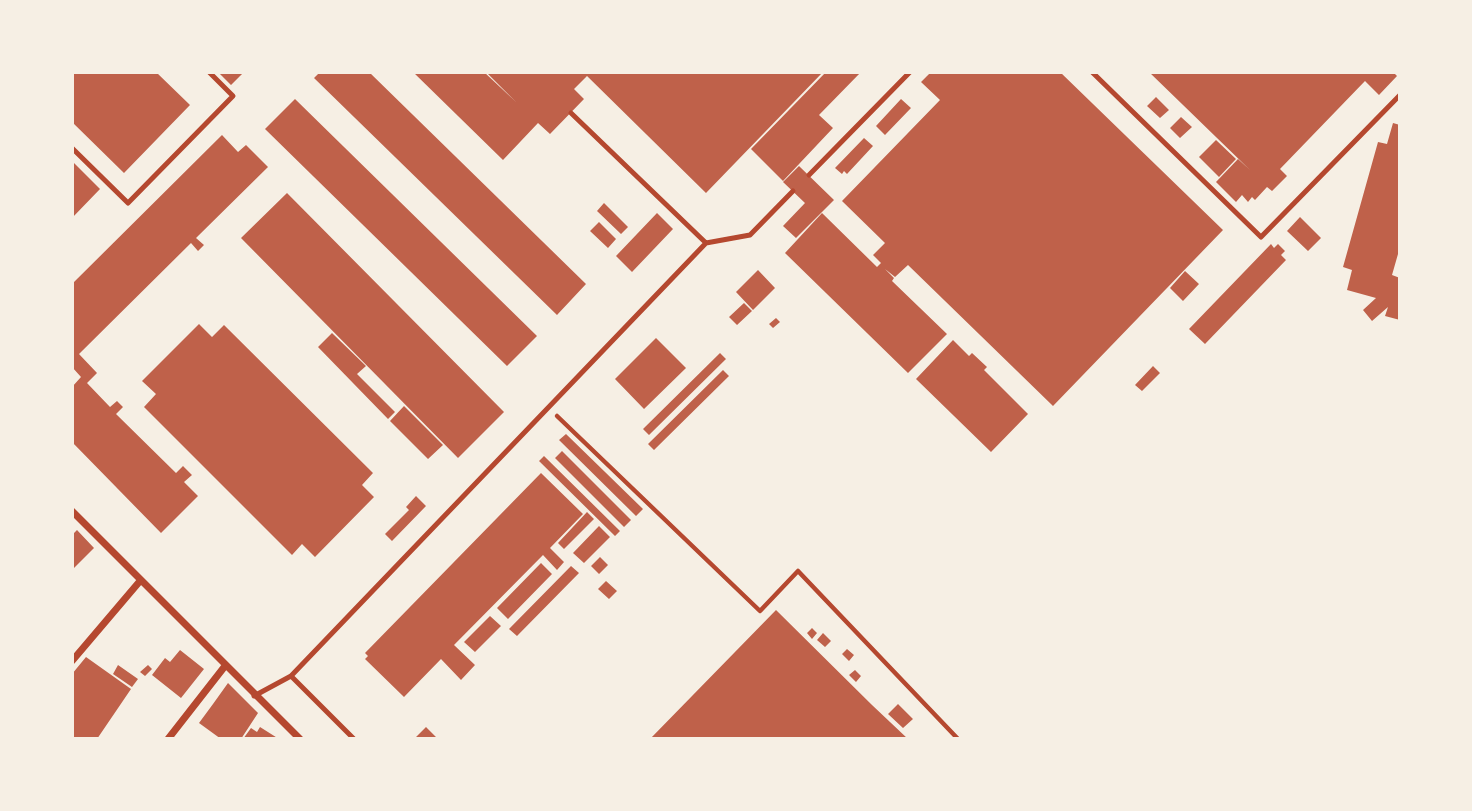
<!DOCTYPE html>
<style>
body{margin:0}
#map{position:relative;width:1472px;height:811px;overflow:hidden;background:#f6efe4;font-family:Montserrat,sans-serif}
canvas{display:block}
.frame{position:absolute;inset:0;border:74px solid #f6efe4;pointer-events:none}
</style>
<div id="map">
<canvas width="1472" height="811"></canvas>
<div class="frame"></div>
</div>
<script>
const ctx = document.querySelector('canvas').getContext('2d');
ctx.lineJoin = 'round';
function paint(path, color) {
  ctx.fillStyle = color;
  ctx.fill(path, 'evenodd');
}
function poly(rows) {
  const path = new Path2D();
  for (const r of rows) {
    path.moveTo(r[0], r[1]);
    for (let i = 2; i < r.length; i += 2) path.lineTo(r[i], r[i + 1]);
  }
  return path;
}
function trace(path, color, width, dash) {
  ctx.strokeStyle = color;
  ctx.lineWidth = width;
  ctx.lineCap = dash ? 'butt' : 'round';
  ctx.setLineDash(dash || []);
  ctx.stroke(path);
}
paint(poly([
 [72,72,156,72,190,105,124,173,72,122],
 [218,72,244,72,231,85],
 [320,72,369,72,586,284,557,315,314,78],
 [413,72,484,72,516,102,486,72,823,72,706,193,587,76,574,89,584,99,550,134,538,123,503,160],
 [826,72,861,72,819,115,833,128,783,181,751,149],
 [931,72,1060,72,1223,230,1053,406,908,265,895,277,885,269,894,278,892,281,947,334,908,373,785,253,822,213,877,267,881,263,873,255,885,243,842,201,940,100,921,82],
 [1149,72,1393,72,1397,76,1379,95,1365,81,1280,169,1287,176,1272,191,1267,187,1255,200,1252,197,1248,202,1242,195,1236,202,1216,182,1238,159,1250,170],
 [1156,97,1169,110,1160,118,1147,106],
 [295,99,537,336,507,366,265,129],
 [901,99,911,108,885,135,876,126],
 [1181,117,1192,127,1180,138,1170,128],
 [1393,123,1400,125,1400,247,1392,275,1400,278,1400,320,1385,316,1388,307,1372,321,1363,310,1376,298,1347,290,1352,270,1343,267,1378,142,1387,144],
 [222,135,238,152,246,145,268,167,196,238,204,245,198,251,191,243,79,354,97,373,87,383,110,407,117,401,123,407,116,414,176,473,183,466,192,475,184,482,198,496,161,533,72,442,72,387,81,377,72,367,72,284],
 [864,138,873,146,847,174,844,171,842,174,835,168],
 [1216,140,1236,159,1219,177,1199,157],
 [72,161,100,189,72,218],
 [799,166,834,200,796,238,783,226,805,203,783,182],
 [287,193,504,412,458,458,241,238],
 [604,203,628,227,621,234,597,211],
 [657,213,673,229,632,272,616,256],
 [1300,217,1321,238,1308,251,1287,231],
 [599,222,616,239,608,248,590,231],
 [1271,244,1274,248,1278,244,1285,251,1281,255,1286,260,1205,344,1189,329],
 [758,270,775,288,753,310,736,292],
 [1185,271,1199,284,1183,301,1170,288],
 [744,303,752,311,737,325,729,317],
 [776,318,780,322,773,328,769,324],
 [199,324,212,337,224,325,373,473,362,485,374,497,315,557,302,544,292,555,144,407,156,394,142,381],
 [332,333,366,366,357,374,395,412,388,419,318,347],
 [656,338,686,368,644,409,615,379],
 [953,340,969,356,972,353,987,367,984,370,1028,414,991,452,916,379],
 [720,353,726,359,649,435,643,429],
 [1153,366,1160,373,1142,391,1135,385],
 [723,370,729,376,654,450,648,444],
 [404,406,443,445,428,459,390,421],
 [566,434,643,509,636,516,559,440],
 [562,451,631,520,624,527,555,458],
 [544,456,620,531,615,536,539,461],
 [541,473,583,514,550,548,564,562,557,570,543,555,454,645,475,665,461,680,441,659,404,697,365,659,368,656,365,653],
 [416,496,426,506,392,541,385,534,409,510,406,507],
 [587,512,594,519,564,549,558,543],
 [599,526,610,537,584,563,573,553],
 [77,530,94,548,72,570,72,535],
 [600,557,608,565,599,574,591,566],
 [541,563,552,574,508,619,497,608],
 [571,566,579,573,517,636,509,629],
 [606,581,617,591,609,599,598,589],
 [776,610,872,705,908,739,650,739],
 [490,616,501,626,475,652,464,642],
 [812,628,817,633,812,639,807,633],
 [823,633,831,641,825,647,817,640],
 [847,649,854,655,849,661,842,654],
 [180,650,204,669,181,698,152,675,165,658,170,662],
 [86,657,131,689,97,739,72,739,72,674],
 [118,665,138,679,132,687,113,674],
 [148,665,152,669,145,676,140,672],
 [855,670,861,676,856,682,849,675],
 [228,683,258,713,241,739,221,739,199,723,213,704,223,712,213,704],
 [898,704,913,719,903,728,888,714],
 [260,727,279,739,243,739,251,728,257,732],
 [426,727,438,739,414,739]
]), '#bf614a');
trace(poly([
 [557,416,760,611,798,571,958,739]
]), '#b5482f', 4.5);
trace(poly([
 [1092,72,1261,237,1400,95],
 [571,113,706,243],
 [72,148,128,203,233,96,209,72],
 [809,175,910,72],
 [291,676,354,739],
 [254,696,291,676,706,243,750,235,793,191]
]), '#b5482f', 5);
trace(poly([
 [72,511,300,739],
 [72,661,140,581],
 [168,739,225,666]
]), '#b5482f', 7);
</script>
